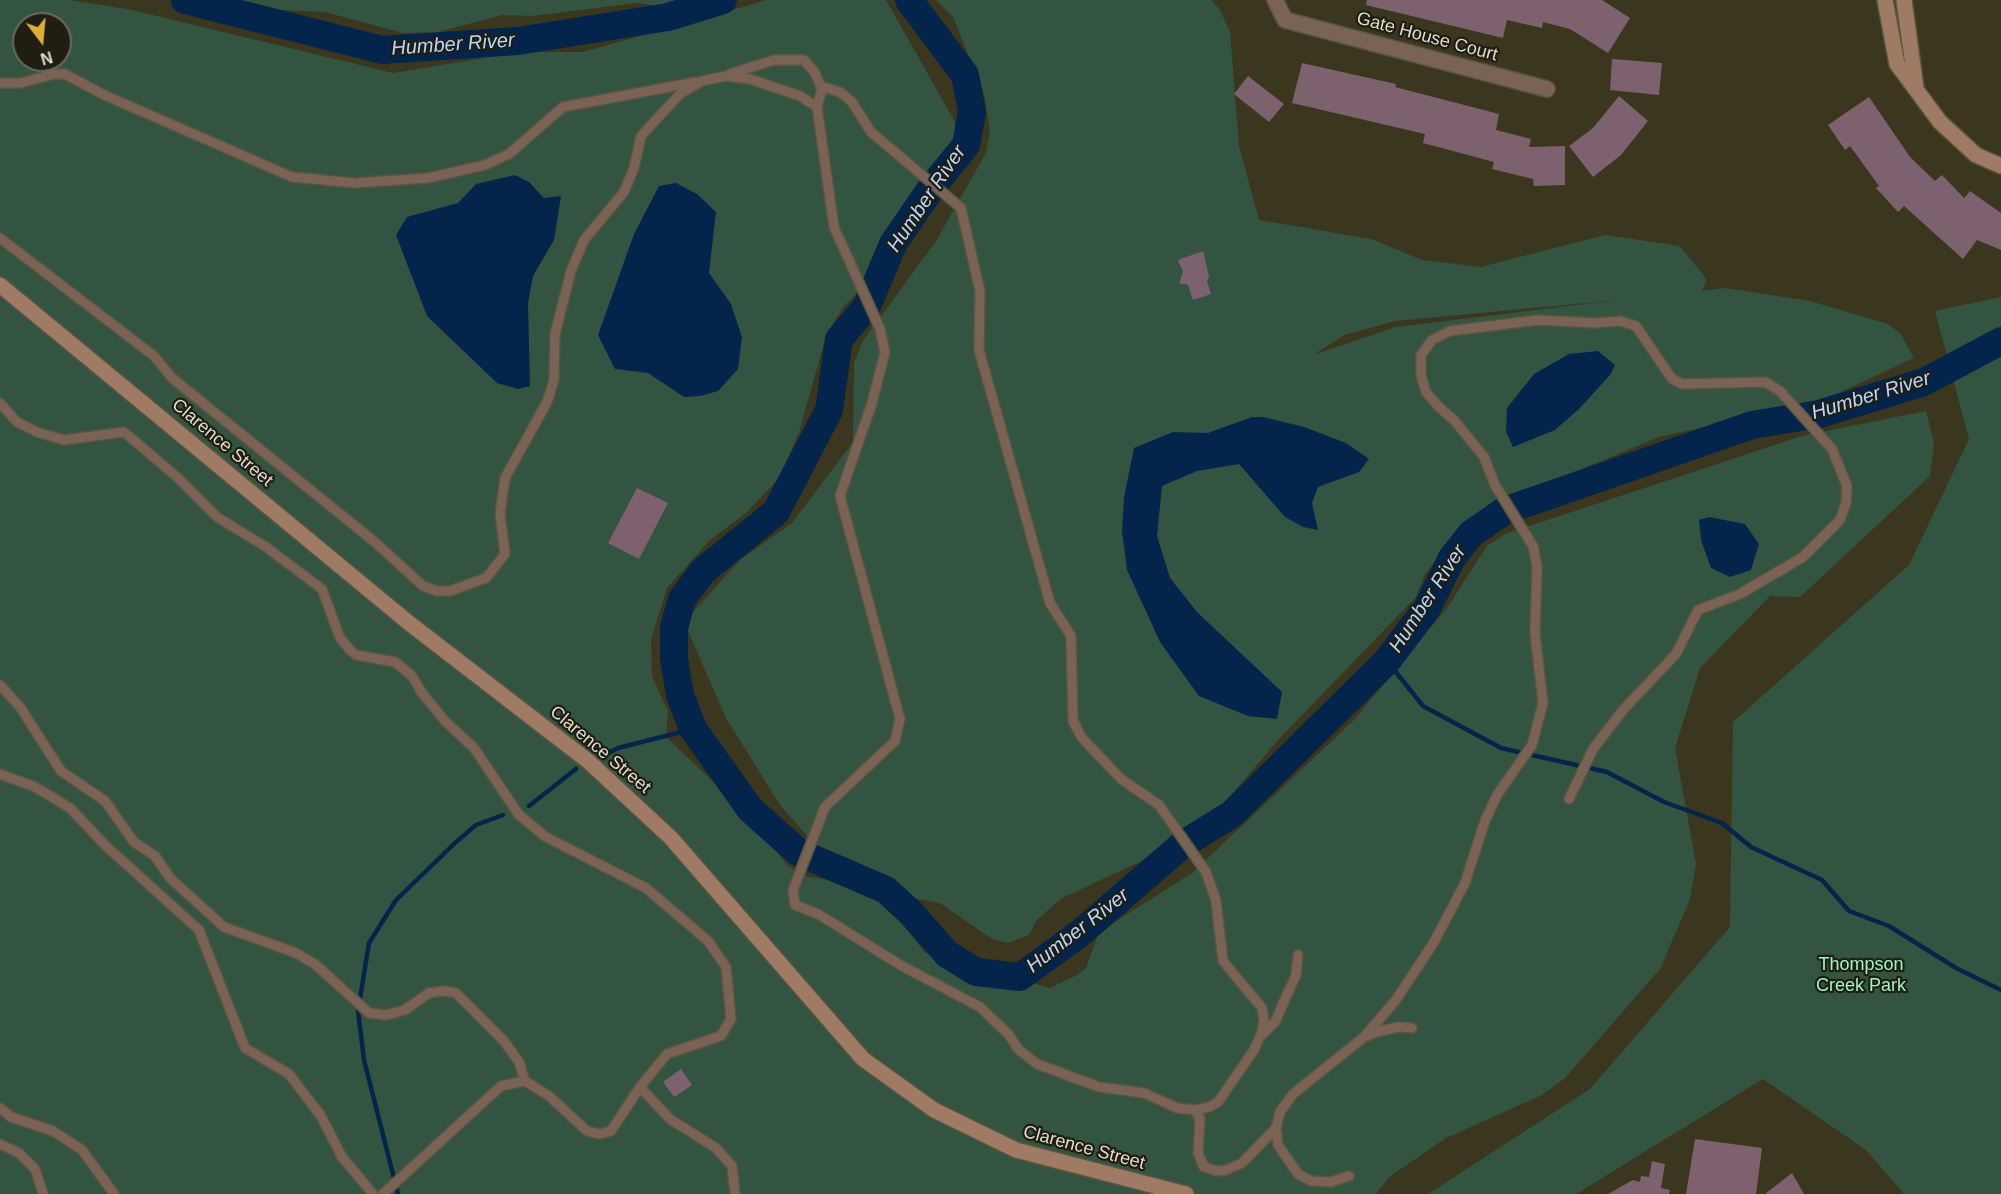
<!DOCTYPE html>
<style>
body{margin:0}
#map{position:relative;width:2001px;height:1194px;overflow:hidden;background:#3b371e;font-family:Arial,sans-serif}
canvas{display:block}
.north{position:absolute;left:12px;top:12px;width:60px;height:60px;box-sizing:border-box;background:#201e13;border:2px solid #6c6a5e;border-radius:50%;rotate:164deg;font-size:16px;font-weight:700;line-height:24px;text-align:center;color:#dfddce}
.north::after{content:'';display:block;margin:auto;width:21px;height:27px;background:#dbb233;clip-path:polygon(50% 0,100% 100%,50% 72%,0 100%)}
</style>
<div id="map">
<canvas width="2001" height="1194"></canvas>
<div class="north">N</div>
</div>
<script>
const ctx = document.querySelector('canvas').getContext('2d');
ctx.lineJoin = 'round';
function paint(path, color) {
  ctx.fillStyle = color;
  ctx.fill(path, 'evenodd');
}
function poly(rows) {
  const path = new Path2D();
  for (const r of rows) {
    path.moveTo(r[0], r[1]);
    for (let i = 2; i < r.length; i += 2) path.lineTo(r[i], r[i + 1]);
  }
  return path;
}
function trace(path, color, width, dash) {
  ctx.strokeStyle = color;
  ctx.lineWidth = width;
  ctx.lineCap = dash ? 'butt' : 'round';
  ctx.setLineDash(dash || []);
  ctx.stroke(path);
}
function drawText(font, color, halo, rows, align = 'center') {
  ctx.font = font + ' Arial,sans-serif';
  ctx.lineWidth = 4.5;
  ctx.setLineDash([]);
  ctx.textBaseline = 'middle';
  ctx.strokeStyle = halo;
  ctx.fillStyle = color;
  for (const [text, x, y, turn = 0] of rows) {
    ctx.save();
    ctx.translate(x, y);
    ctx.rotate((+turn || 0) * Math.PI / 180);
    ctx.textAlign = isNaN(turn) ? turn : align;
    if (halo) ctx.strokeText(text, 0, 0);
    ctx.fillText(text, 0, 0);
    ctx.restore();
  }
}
paint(poly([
 [0,0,70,0,132,10,393,73,520,52,583,52,767,0,886,0,955,122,956,156,877,273,843,307,826,336,799,432,780,477,746,513,710,540,667,588,651,640,652,677,668,711,666,737,746,813,787,865,804,876,860,885,894,912,925,953,1050,988,1077,975,1086,968,1099,932,1192,873,1354,720,1447,608,1487,546,1505,534,1802,436,1926,411,1934,443,1930,476,1800,597,1770,596,1700,668,1675,748,1696,864,1690,899,1660,969,1565,1078,1542,1095,1446,1138,1389,1177,1376,1194,0,1194],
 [24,24,60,24,60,60,24,60],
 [211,0,688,0,662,7,637,3,532,16,502,15,438,32,403,33,325,12,259,9],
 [936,0,1211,0,1220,10,1230,32,1239,146,1259,220,1371,239,1422,260,1481,267,1605,235,1680,246,1707,280,1702,291,1726,288,1810,301,1888,324,1900,333,1914,358,1821,401,1659,437,1517,496,1460,531,1425,574,1416,597,1278,740,1215,814,1152,856,1060,899,1036,921,1029,935,1008,943,992,939,940,903,902,896,873,873,817,847,780,805,726,718,688,631,692,613,740,560,792,523,853,442,854,363,863,341,936,241,986,153,990,130,984,93,953,17],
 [1618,300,1396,327,1313,355,1344,335,1395,321],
 [2001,297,2001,1194,1904,1194,1866,1150,1763,1079,1576,1194,1428,1194,1590,1089,1730,927,1733,722,1909,565,1969,439,1935,311]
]), '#345442');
paint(poly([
 [515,175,529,182,544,198,561,196,554,240,533,276,528,303,530,386,518,389,497,383,427,316,396,235,407,217,458,203,476,184],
 [676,183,697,194,716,212,709,273,731,304,742,337,738,369,718,391,700,396,684,397,648,373,615,369,598,335,634,234,659,186],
 [1598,351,1615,365,1610,375,1579,409,1555,430,1513,447,1506,432,1507,408,1534,374,1569,354],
 [1252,417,1263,417,1304,427,1346,443,1369,459,1359,472,1318,487,1312,503,1318,530,1303,527,1285,517,1239,464,1197,471,1162,486,1157,536,1170,578,1197,612,1282,692,1277,719,1248,716,1199,696,1160,642,1127,570,1122,531,1124,497,1134,448,1173,432,1208,433],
 [1709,517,1745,524,1759,544,1751,570,1730,577,1711,568,1701,540,1699,520]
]), '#03254b');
trace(poly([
 [1387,661,1423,706,1501,748,1607,772,1664,802,1722,823,1751,847,1822,880,1849,911,1889,926,1956,968,2001,990],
 [603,756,618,748,693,729],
 [529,806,576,769],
 [398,1194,364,1060,358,1011,369,943,396,900,456,842,476,825,503,815]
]), '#03254b', 4.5);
trace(poly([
 [185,0,382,50,518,41,668,17,723,0],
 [909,0,965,75,972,112,966,145,932,187,893,244,867,306,839,339,829,410,776,512,703,571,682,599,674,627,674,659,680,695,693,729,750,809,798,852,886,890,911,913,947,954,976,972,1020,977,1079,934,1182,845,1232,814,1387,661,1427,608,1452,558,1471,534,1504,511,1752,425,1819,414,1924,382,2001,341]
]), '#03254b', 28);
paint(poly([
 [1367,0,1602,0,1630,18,1608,53,1570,29,1543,22,1542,28,1507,20,1503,38,1366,5],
 [1612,59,1662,63,1659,95,1610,90],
 [1302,63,1396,84,1395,87,1499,114,1496,130,1531,139,1529,147,1565,146,1565,185,1534,186,1533,179,1492,169,1494,162,1423,143,1425,134,1292,103],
 [1248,76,1284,104,1269,122,1234,94],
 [1619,96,1648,121,1621,155,1593,177,1569,146,1593,128],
 [1869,97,1910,157,1935,181,1942,175,1964,198,1970,191,2001,213,2001,250,1977,240,1963,259,1904,206,1898,212,1876,188,1879,186,1850,146,1845,150,1828,125],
 [1203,251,1209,276,1207,281,1211,294,1193,300,1188,285,1179,283,1183,272,1178,260],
 [637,488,668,503,639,559,608,543],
 [681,1069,692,1085,674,1097,663,1082],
 [1695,1139,1762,1148,1756,1194,1686,1194],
 [1652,1161,1665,1164,1661,1188,1670,1190,1669,1194,1608,1194,1633,1180,1640,1182,1641,1176,1649,1177],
 [1792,1173,1804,1194,1765,1194]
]), '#7d616e');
const lane = poly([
 [730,74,774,60,804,60,815,73,822,89,817,107],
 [0,83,20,83,54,74,65,74,102,94,292,177,355,183,428,178,485,165,509,154,563,107,696,82],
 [0,238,154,356,172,378,376,543,423,586,437,591,450,591,486,578,505,554,500,514,505,478,547,402,554,380,555,334,571,271,584,240,624,192,634,168,641,136,680,94,702,81,726,76,750,79,800,96,817,107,834,227,880,329,885,352,872,403,840,496,900,719,895,741,825,807,793,890,795,905,818,914,902,966,980,1007,1009,1035,1018,1049,1037,1064,1099,1087,1144,1093,1177,1108,1195,1110,1209,1107,1218,1102,1254,1050,1262,1032,1264,1020,1262,1008,1223,961,1216,901,1206,872,1159,805,1121,779,1082,738,1073,721,1071,636,1050,603,979,350,980,291,961,208,871,132,852,102,840,92,820,86],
 [0,403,17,422,37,432,64,440,124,432,177,477,217,517,266,547,322,589,340,638,351,651,356,655,395,662,412,676,422,693,445,721,474,748,519,815,546,837,646,888,708,941,726,967,731,1019,721,1036,667,1054,640,1087,611,1131,599,1134,587,1131,549,1096,525,1081,519,1062,504,1041,456,993,443,991,429,993,405,1010,386,1015,369,1013,316,965,296,953,224,927,170,878,155,856,134,842,105,801,61,771,20,707,0,685],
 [0,774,35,787,70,808,106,846,199,930,245,1048,289,1074,321,1116,342,1157,373,1194],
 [1261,1036,1275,1022,1285,999,1296,975,1298,955],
 [1368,1036,1376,1032,1399,1027,1412,1028],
 [640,1087,670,1119,716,1148,732,1166,735,1194],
 [0,1108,11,1117,53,1131,82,1150,114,1194],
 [1195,1110,1200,1119,1198,1153,1204,1167,1216,1171,1226,1170,1242,1163,1276,1128],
 [0,1144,19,1153,35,1169,43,1194],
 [1349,1176,1331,1182,1311,1181,1298,1174,1278,1145,1276,1128,1280,1112,1293,1094,1364,1037,1396,1000,1434,942,1465,883,1485,821,1497,795,1532,745,1543,703,1535,634,1537,566,1533,546,1495,485,1484,457,1454,420,1440,408,1426,392,1421,376,1421,355,1432,340,1450,331,1538,320,1595,323,1620,321,1636,326,1672,379,1682,384,1765,382,1780,391,1832,449,1847,486,1846,503,1840,520,1803,557,1740,594,1698,610,1676,654,1623,710,1593,749,1569,799],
 [383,1194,501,1086,525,1081]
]);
const street = poly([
 [1275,0,1285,20,1547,89]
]);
const secondary = poly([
 [1885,0,1897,64,1940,122,1976,155,2001,166],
 [1904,0,1916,88],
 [0,285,409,623,588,761,671,838,863,1059,934,1110,1016,1150,1186,1194]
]);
trace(lane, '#59553e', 12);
trace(street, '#59553e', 18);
trace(secondary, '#59553e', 18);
trace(lane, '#7a6355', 9);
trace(street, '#7a6355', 15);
trace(secondary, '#9f7b65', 15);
drawText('18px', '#dfddce', '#201e13', [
 ["Gate House Court",1427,37,15],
 ["Clarence Street",222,443,40],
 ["Clarence Street",600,750,40],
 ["Clarence Street",1084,1148,15]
]);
drawText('18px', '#9bf5c3', '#201e13', [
 ["Thompson",1861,965],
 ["Creek Park",1861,986]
]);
drawText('italic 20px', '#b6d6ff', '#201e13', [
 ["Humber River",453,45,-4],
 ["Humber River",927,199,-56],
 ["Humber River",1871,396,-17],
 ["Humber River",1428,599,-57],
 ["Humber River",1078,931,-38]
]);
</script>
